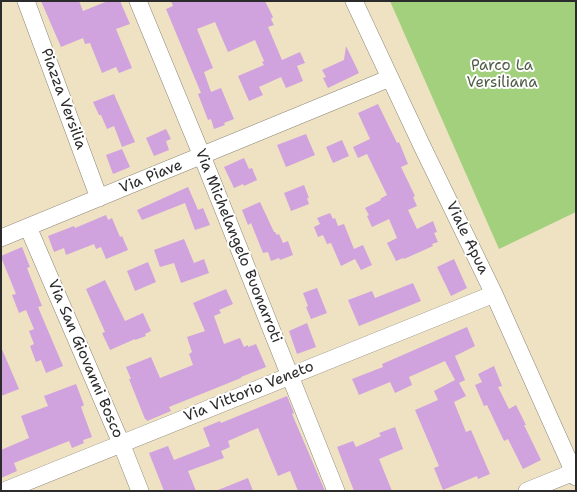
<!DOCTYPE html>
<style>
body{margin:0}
#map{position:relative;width:577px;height:492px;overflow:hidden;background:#eee2c3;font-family:"Shantell Sans",sans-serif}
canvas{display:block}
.frame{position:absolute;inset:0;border:2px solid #2b2b2b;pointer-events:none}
</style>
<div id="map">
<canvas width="577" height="492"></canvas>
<div class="frame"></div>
</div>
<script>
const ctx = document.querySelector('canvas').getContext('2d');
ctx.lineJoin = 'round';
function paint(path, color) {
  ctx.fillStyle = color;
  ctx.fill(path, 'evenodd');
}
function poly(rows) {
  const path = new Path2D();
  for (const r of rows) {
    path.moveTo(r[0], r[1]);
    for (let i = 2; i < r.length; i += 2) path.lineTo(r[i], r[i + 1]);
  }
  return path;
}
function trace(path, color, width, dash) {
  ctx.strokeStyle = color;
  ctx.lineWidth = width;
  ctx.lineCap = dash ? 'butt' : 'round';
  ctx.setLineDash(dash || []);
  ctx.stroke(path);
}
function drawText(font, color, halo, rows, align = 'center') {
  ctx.font = font + ' "Shantell Sans",sans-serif';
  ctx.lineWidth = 4;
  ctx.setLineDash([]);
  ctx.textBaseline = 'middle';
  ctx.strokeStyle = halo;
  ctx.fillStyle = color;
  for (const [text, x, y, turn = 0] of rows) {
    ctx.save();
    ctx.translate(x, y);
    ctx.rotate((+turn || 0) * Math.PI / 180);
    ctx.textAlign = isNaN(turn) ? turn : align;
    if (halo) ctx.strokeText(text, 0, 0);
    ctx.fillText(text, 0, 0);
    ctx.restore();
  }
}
paint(poly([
 [390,1,576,1,576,212,499,249]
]), '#a2d07d');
paint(poly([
 [41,1,79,1,83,11,108,1,120,1,130,24,116,29,132,68,119,73,116,67,102,73,90,43,85,44,83,38,61,47],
 [171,1,265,1,273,17,271,19,274,25,268,27,282,60,300,52,305,63,297,66,303,81,286,88,281,77,259,87,263,95,249,101,238,76,264,65,262,62,264,61,255,40,228,52,215,22,197,29,213,68,204,72,211,92,221,88,234,119,224,123,225,125,214,129,211,119,208,120,198,94,201,93,166,9,173,6],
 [346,46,359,73,328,88,323,78,326,77,322,70,344,60],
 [114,94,135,142,122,147,114,126,107,129,101,115,99,115,93,102],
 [378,104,397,143,399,142,408,164,401,167,415,196,413,197,417,206,408,210,417,229,433,221,437,232,434,233,438,242,432,244,433,246,404,259,403,258,396,261,387,243,397,238,389,219,372,227,367,216,369,215,365,208,381,200,380,199,387,195,367,154,358,158,353,147,370,139,358,113],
 [166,129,171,139,166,141,169,150,154,156,146,138],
 [306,134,315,155,286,167,277,145],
 [342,140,349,156,333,163,326,147],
 [122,149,130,167,113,174,106,155],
 [244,158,249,169,252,168,257,180,244,186,243,184,234,188,224,167],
 [304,185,309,198,307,198,309,204,291,211,284,193],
 [188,187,198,210,203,208,210,225,195,230,185,203,142,220,137,210],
 [260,202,274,232,275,232,277,235,279,234,283,243,288,241,293,255,280,260,279,258,271,261,268,252,263,253,251,223,248,225,242,210],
 [330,213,333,219,335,218,338,226,344,224,354,249,363,245,372,265,361,270,355,259,341,266,331,243,327,244,323,235,318,237,314,227,320,224,317,218],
 [106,215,108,220,112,218,120,237,122,236,128,250,106,259,101,247,96,249,94,244,66,255,64,248,54,252,48,236,74,226,75,228],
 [184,239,194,263,204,259,209,273,181,283,174,263,160,267,154,250],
 [22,247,30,267,27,268,42,306,38,307,63,366,46,373,41,360,36,362,30,346,34,344,29,331,34,329,26,310,19,313,12,295,16,294,1,257,1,256],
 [454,259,467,288,451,296,437,267],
 [148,262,156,282,135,291,127,271],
 [105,280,125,321,143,313,151,331,145,334,146,336,135,340,135,339,110,350,102,333,105,332,86,289],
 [413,283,421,301,359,326,348,300,372,291,375,298],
 [317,288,327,313,311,319,306,307,308,306,303,293],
 [226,289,233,304,219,310,221,313,214,316,224,344,240,338,244,347,248,345,248,347,256,344,266,367,241,377,241,378,169,407,171,411,147,421,146,419,145,419,129,379,131,379,126,367,151,357,160,378,193,365,189,354,192,352,187,337,205,331,193,303],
 [307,323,316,347,297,354,289,331],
 [467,327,475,346,455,356,465,380,459,383,466,396,454,402,466,432,471,430,490,474,478,479,477,476,443,490,434,468,439,466,415,410,438,400,434,391,455,380,445,361,409,377,412,385,395,393,390,382,359,395,352,379,383,367,382,364],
 [1,347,19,389,1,396],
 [494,366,502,386,498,387,509,409,516,405,526,425,524,425,541,460,523,469,508,439,504,441,487,405,484,406,475,385,482,382,478,374],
 [76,384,84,405,81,407,92,437,83,440,84,443,72,448,69,441,14,463,17,471,1,478,1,450,29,438,21,416,48,406,44,396],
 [287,396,294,413,292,414,325,491,298,491,290,471,278,476,258,428,228,441,230,447,221,451,224,458,188,471,196,491,164,491,149,453,168,446,174,460,210,446,203,428,220,421,221,423],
 [395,427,403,449,379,459,392,491,354,491,337,447,353,441,356,447,381,436,379,433],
 [248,478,253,491,218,491,218,490]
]), '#d0a2de');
const minor = poly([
 [26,1,99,198],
 [138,1,202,156,336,491],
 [354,1,422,146,494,294,576,477],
 [28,227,121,443,140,491],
 [1,238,390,78],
 [4,491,494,294],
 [527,491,574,472]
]);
trace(minor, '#8c8677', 18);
trace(minor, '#fff', 17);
drawText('15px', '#4f5d44', '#fff', [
 ["Parco La",502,66],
 ["Versiliana",502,83]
]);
drawText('15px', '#2b2b2b', '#fff', [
 ["Piazza Versilia",63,99,70],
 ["Via Piave",151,177,-22],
 ["Viale Apua",467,238,64],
 ["Via Michelangelo Buonarroti",238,246,68],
 ["Via San Giovanni Bosco",85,359,67],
 ["Via Vittorio Veneto",249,392,-22]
]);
</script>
